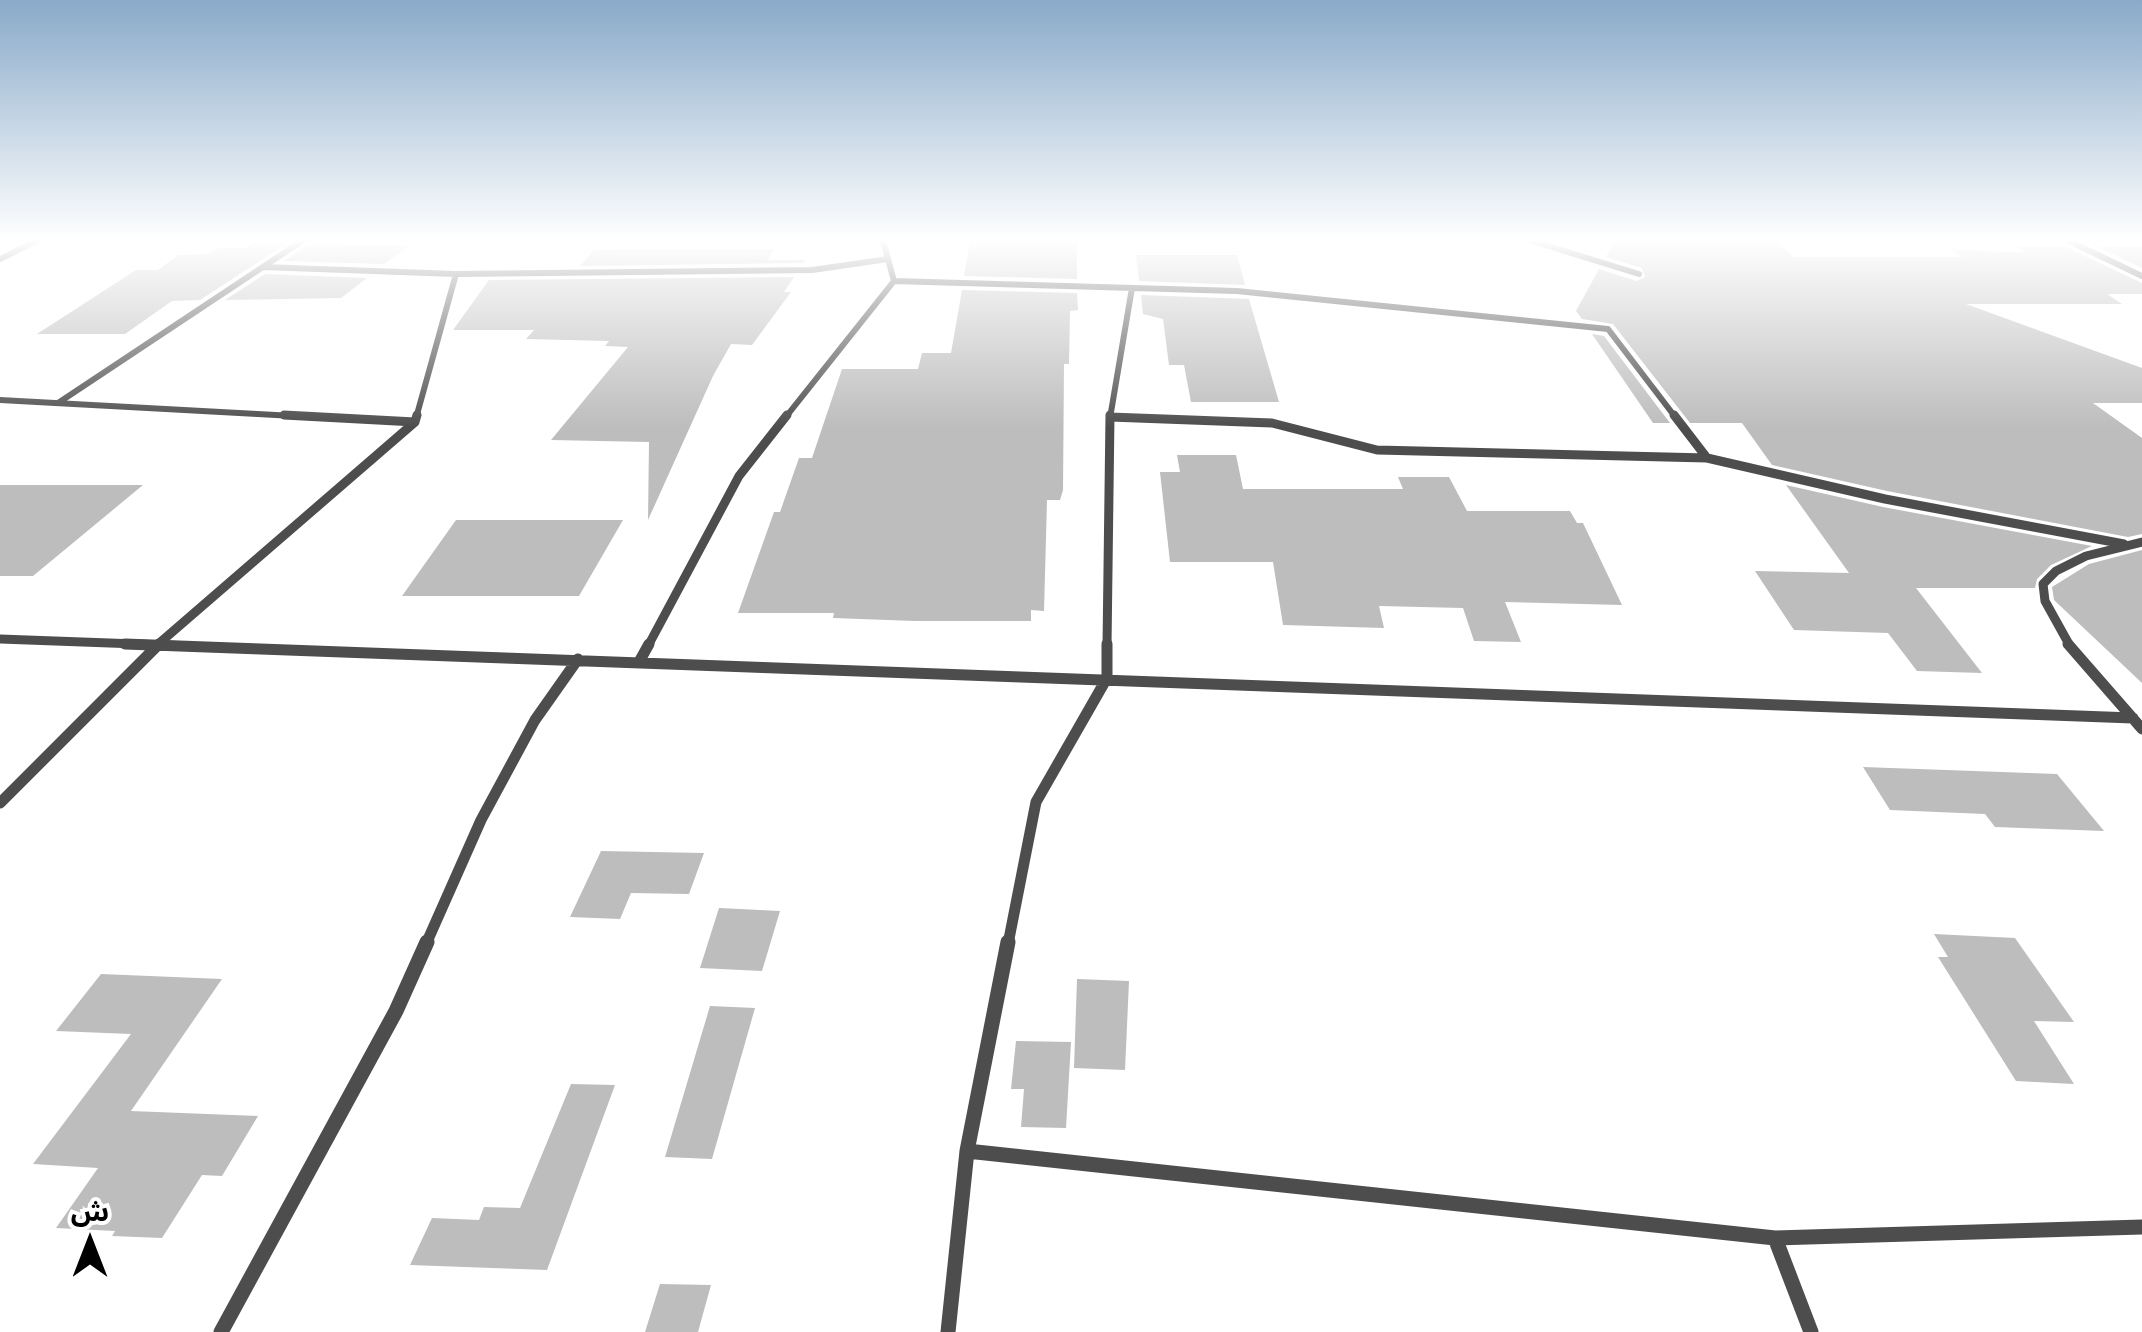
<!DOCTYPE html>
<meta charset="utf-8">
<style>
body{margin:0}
#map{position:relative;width:2142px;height:1332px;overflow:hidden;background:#fff;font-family:"Varela Round","Noto Sans Arabic",sans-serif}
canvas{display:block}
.north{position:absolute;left:40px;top:1192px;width:100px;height:100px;-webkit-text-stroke:8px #fff;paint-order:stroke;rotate:0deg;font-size:28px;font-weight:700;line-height:40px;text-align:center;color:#000}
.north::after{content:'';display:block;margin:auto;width:35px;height:45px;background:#000;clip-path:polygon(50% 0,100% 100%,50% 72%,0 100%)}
</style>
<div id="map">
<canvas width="2142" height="1332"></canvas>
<div class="north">ش</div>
</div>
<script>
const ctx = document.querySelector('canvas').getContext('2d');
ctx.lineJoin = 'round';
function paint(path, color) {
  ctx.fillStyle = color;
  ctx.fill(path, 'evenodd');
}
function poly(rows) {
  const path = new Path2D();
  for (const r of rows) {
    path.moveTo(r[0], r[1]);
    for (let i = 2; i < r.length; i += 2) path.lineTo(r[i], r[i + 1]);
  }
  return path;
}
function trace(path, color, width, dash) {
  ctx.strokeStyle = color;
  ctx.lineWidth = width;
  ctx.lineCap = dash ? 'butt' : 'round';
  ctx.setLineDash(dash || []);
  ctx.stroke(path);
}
paint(poly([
 [970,241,1077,241,1077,279,964,276],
 [1614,241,1775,241,1794,257,1962,257,1952,250,2025,252,2017,247,2066,247,2142,283,2142,294,2107,294,2122,304,1966,304,2142,368,2142,403,2093,403,2142,438,2142,534,2128,537,1887,491,1772,465,1742,423,1690,423,1613,324,1582,319,1576,311,1599,269,1637,281,1645,277,1642,268,1606,257],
 [253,243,286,244,200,300,172,301,125,334,37,334,136,270,158,270,178,255,209,254,218,248,246,248],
 [308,244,409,245,384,264,284,261],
 [2098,247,2142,247,2142,268],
 [625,249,774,249,768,260,805,260,803,263,580,266,594,250],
 [1136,255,1237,255,1245,285,1139,281],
 [265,274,367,278,341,298,225,300],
 [794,277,784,292,791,292,752,345,731,344,713,376,648,520,649,442,551,440,628,347,605,346,609,341,526,339,534,330,453,330,489,280],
 [962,290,1077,293,1078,310,1070,311,1069,364,1064,364,1063,490,1060,500,1047,500,1044,611,1031,610,1031,621,915,621,833,618,834,613,738,613,774,512,780,512,799,458,812,458,842,369,918,369,922,353,951,353],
 [1141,295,1249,299,1279,402,1191,402,1184,365,1169,365,1163,319,1143,314],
 [1592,334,1604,336,1670,423,1653,423],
 [1177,455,1236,455,1243,489,1403,489,1398,477,1449,477,1467,511,1570,511,1577,523,1583,523,1622,605,1505,602,1521,642,1474,641,1463,608,1379,606,1384,628,1283,625,1273,562,1170,562,1160,472,1180,472],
 [0,485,143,485,33,576,0,576],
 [1786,485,1883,507,2092,546,2051,565,2037,579,2035,588,1916,588,1982,673,1917,671,1888,633,1794,630,1755,571,1849,573],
 [456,520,623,520,579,596,402,596],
 [2142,550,2142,683,2054,600,2052,587,2089,564],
 [1863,767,2057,774,2104,831,1995,827,1985,814,1890,810],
 [601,851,704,853,689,894,631,893,620,919,570,917],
 [719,908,780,911,762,971,700,968],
 [1934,934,2015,938,2074,1022,2034,1021,2074,1084,2016,1081,1938,957,1948,957],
 [101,974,222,979,131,1111,258,1116,222,1176,202,1175,162,1238,112,1236,115,1231,56,1228,98,1168,33,1164,131,1034,56,1031],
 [1077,979,1129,981,1125,1070,1074,1068],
 [710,1006,755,1008,712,1159,665,1157],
 [1016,1041,1071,1042,1066,1128,1021,1127,1024,1089,1011,1089],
 [571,1084,615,1085,547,1270,410,1265,432,1218,479,1220,484,1207,520,1208],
 [660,1284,711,1285,698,1332,645,1332]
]), '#bdbdbd');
trace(poly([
 [1532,241,1639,274],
 [2069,241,2142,276],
 [0,259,36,241],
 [263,267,456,274,812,270,888,259],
 [894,281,1237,291,1608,329,1676,418],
 [0,400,331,418],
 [58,403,302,241],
 [1110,417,1125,418],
 [416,418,456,274],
 [785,418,894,281,883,241],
 [1110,418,1132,288]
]), '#4d4d4d', 6);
trace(poly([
 [284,415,415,422],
 [1674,415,1707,458,1885,499,2124,544],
 [1110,417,1272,423,1377,450,1707,458],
 [0,639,192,646],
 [156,646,415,422,417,415],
 [648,646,739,476,787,415],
 [1107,646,1110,415],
 [2070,646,2045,601,2043,584,2056,571,2086,556,2142,542]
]), '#4d4d4d', 9);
trace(poly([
 [125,644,2133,718],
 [2068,644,2142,729],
 [639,662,649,644],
 [0,803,159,644],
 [426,944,481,820,535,720,578,659],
 [1008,944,1036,802,1107,678,1107,644]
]), '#4d4d4d', 11);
trace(poly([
 [967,1151,1775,1238,2142,1227],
 [1775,1238,1811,1332],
 [221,1332,396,1011,427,942],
 [948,1332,967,1151,1008,942]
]), '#4d4d4d', 15);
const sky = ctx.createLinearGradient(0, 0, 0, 428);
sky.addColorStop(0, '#89aac9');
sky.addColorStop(0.56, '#fff');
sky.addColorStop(1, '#ffffff00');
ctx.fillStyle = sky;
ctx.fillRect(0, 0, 2142, 428);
</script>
